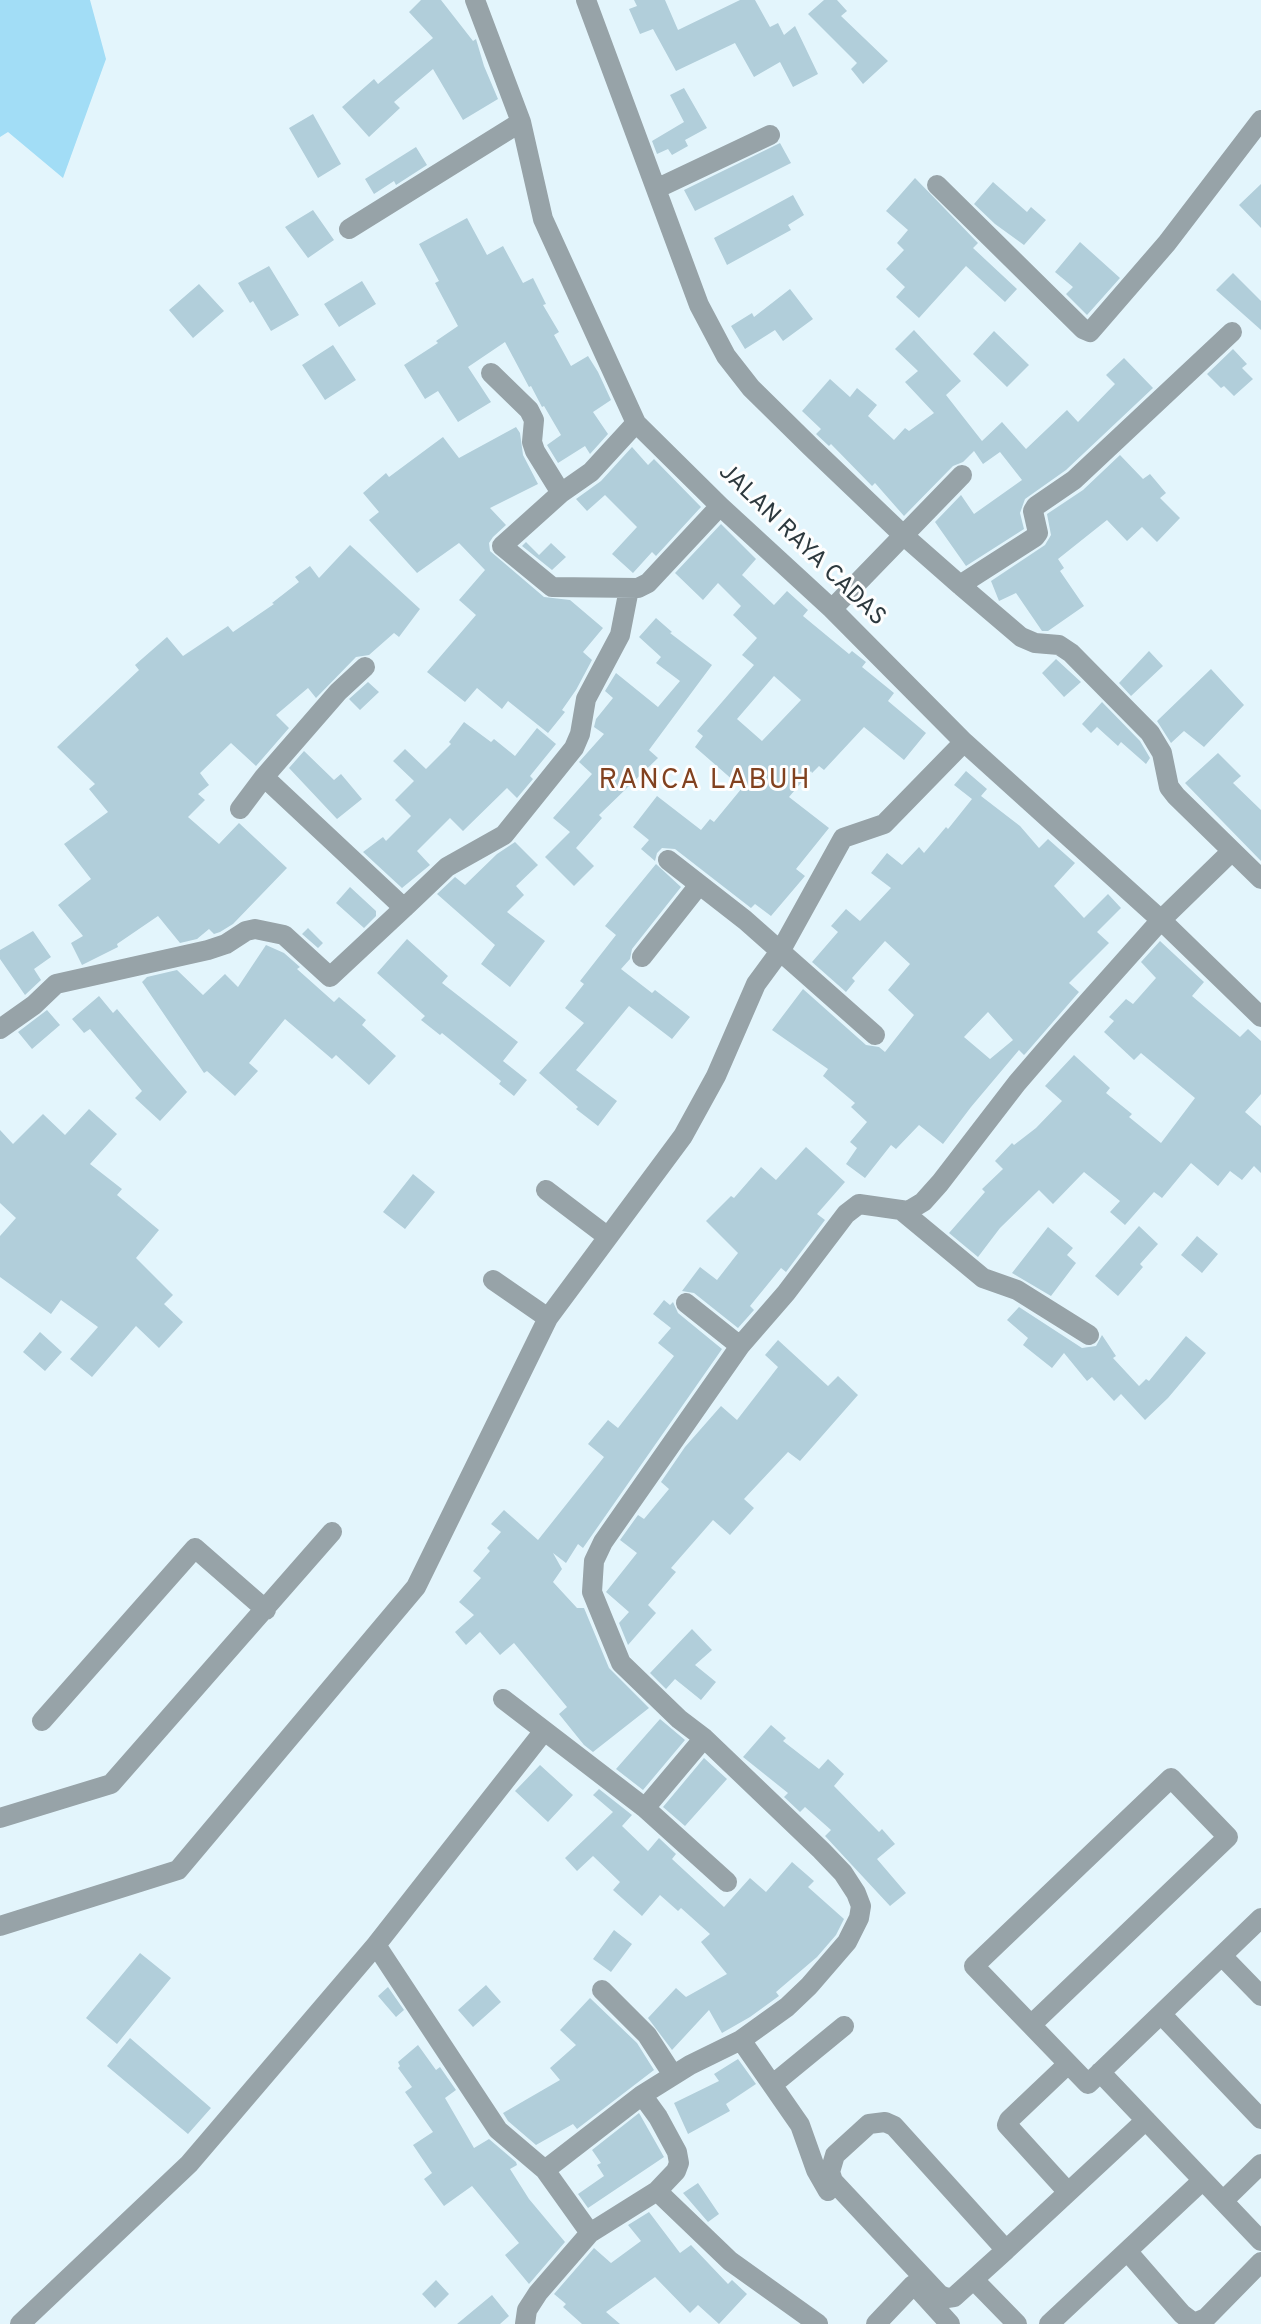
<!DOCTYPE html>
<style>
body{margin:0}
canvas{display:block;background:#e3f5fc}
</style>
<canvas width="1261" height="2324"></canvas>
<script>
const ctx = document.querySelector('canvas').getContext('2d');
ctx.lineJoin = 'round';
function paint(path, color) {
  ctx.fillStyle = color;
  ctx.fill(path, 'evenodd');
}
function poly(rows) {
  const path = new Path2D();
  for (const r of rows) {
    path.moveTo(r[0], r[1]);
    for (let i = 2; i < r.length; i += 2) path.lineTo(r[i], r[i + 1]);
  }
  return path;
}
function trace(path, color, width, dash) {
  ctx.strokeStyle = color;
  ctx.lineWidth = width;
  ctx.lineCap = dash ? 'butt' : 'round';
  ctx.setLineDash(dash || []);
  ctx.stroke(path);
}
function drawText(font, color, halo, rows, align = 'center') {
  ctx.font = font + ' Overpass,sans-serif';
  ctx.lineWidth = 6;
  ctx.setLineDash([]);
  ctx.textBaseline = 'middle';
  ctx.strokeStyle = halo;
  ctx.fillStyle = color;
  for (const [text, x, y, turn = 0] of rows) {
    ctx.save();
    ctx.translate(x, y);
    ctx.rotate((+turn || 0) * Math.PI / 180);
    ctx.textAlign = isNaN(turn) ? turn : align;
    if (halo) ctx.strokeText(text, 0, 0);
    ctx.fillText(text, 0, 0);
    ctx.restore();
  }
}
paint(poly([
 [0,0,90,0,106,59,63,178,8,132,0,137]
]), '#a2ddf6');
paint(poly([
 [421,0,441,0,473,41,476,39,484,66,498,99,463,120,433,69,394,102,400,108,369,137,342,107,374,79,378,84,433,38,409,12],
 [634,0,665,0,678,30,740,0,755,0,770,27,778,23,784,35,795,26,818,74,793,87,780,62,754,77,735,43,676,71,653,29,640,34,629,9,637,6],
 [824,0,837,0,847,11,841,16,888,61,863,84,851,69,857,63,808,14],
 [684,88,707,128,685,140,688,146,672,155,668,149,657,154,652,141,684,122,670,95],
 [313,114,341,164,318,178,289,128],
 [780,143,791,163,695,211,684,190],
 [416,147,427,165,396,185,394,181,374,194,365,179],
 [915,178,978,243,973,248,1017,289,1005,302,966,266,919,318,896,297,905,287,886,269,904,250,897,243,908,230,886,211],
 [993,182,1027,212,1031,207,1046,220,1024,245,995,224,974,204],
 [1261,184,1261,228,1239,205],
 [793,195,804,215,788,225,791,230,727,265,714,238],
 [313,210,334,240,308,258,285,227],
 [467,218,487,255,503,246,523,283,533,278,546,304,543,305,559,332,554,335,571,366,588,356,598,372,611,400,593,412,608,434,590,454,585,446,558,463,547,445,561,435,544,406,542,407,531,386,529,387,505,342,468,367,491,402,458,422,438,391,425,399,404,365,438,343,436,341,458,326,435,283,439,281,419,244],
 [1080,242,1120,278,1087,315,1066,294,1073,287,1055,272],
 [269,266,299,315,271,331,253,301,250,303,238,283],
 [1233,273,1261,301,1261,330,1216,290],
 [362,281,376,304,339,327,324,304],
 [199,284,224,311,193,338,169,310],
 [790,289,813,319,783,341,775,330,745,349,731,326,752,313,754,317],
 [914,330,961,381,946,395,982,441,1002,422,1026,449,1067,410,1078,422,1115,384,1106,375,1124,358,1153,388,1066,470,1025,499,1020,513,1024,529,966,566,935,522,961,495,974,514,1022,480,1000,452,983,464,974,451,963,462,953,466,904,516,875,483,872,486,831,444,829,446,816,434,821,429,802,411,830,379,850,397,857,388,877,405,868,416,894,440,905,428,909,431,934,413,905,382,918,371,895,349],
 [994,331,1029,365,1007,387,973,354],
 [333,345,356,380,325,400,302,365],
 [1233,349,1247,364,1242,368,1253,379,1234,396,1224,386,1221,388,1207,374],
 [516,427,520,433,523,455,538,484,490,508,506,525,493,537,489,543,490,551,544,597,570,600,603,628,583,652,592,660,576,690,562,710,565,712,548,733,508,701,502,709,477,688,465,702,427,672,476,615,459,600,485,570,459,543,417,573,369,520,379,512,363,493,386,473,389,477,443,437,459,458],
 [632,447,648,465,654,459,701,507,656,556,652,552,633,573,612,554,637,527,605,495,587,511,576,499,601,481],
 [1120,455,1143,479,1150,474,1166,493,1160,498,1180,518,1157,542,1142,527,1127,541,1107,520,1058,559,1064,568,1060,571,1084,606,1048,631,1042,631,1016,593,999,601,991,581,1045,545,1051,535,1047,514,1083,490],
 [721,524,756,559,742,575,774,605,787,591,808,610,803,616,849,654,852,651,866,662,862,667,894,693,888,701,926,733,904,760,864,727,824,770,819,766,812,773,811,771,789,797,829,828,796,869,805,876,771,916,755,904,751,908,675,849,662,848,657,853,655,861,641,849,649,840,633,827,657,796,701,830,710,819,714,822,742,788,695,747,703,736,697,731,754,665,742,655,757,638,733,615,741,606,718,583,703,600,675,573],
 [774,676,801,700,762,741,737,719],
 [526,542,539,555,551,543,566,557,552,570,522,546],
 [350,545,420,609,399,637,394,633,369,655,356,657,316,698,308,688,276,715,289,728,256,766,231,743,200,773,209,785,198,794,205,800,188,817,219,844,239,823,287,868,233,924,220,932,214,934,209,929,197,939,180,943,158,916,117,944,118,947,82,965,71,943,83,936,58,905,91,879,64,844,108,812,89,789,95,784,57,747,139,670,135,665,167,637,183,656,228,626,233,632,274,604,272,603,299,582,295,577,310,566,319,578],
 [656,618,672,632,670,633,712,665,649,750,658,758,599,815,602,818,576,848,594,866,574,886,545,857,570,832,553,818,592,774,579,762,604,734,594,727,596,719,613,698,605,691,616,673,658,707,680,681,656,663,661,657,639,637],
 [1149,651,1163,666,1131,696,1119,683],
 [1056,659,1081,682,1064,697,1042,673],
 [1211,669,1244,705,1204,747,1184,731,1171,743,1157,721],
 [368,682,379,692,360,710,349,699],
 [1102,702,1140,741,1150,758,1146,764,1121,742,1118,746,1097,727,1091,733,1082,724],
 [464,722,491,742,494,739,515,756,537,728,556,744,530,776,533,779,517,798,507,788,463,831,450,818,417,851,430,865,402,888,363,852,383,837,386,841,411,816,395,800,414,781,393,761,405,749,426,769,451,744,449,742],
 [304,751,334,780,341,774,362,799,337,819,289,768],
 [1218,753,1241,776,1233,783,1261,810,1261,861,1185,783],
 [966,771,987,789,981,796,1020,826,1039,848,1048,839,1075,863,1054,886,1084,918,1108,894,1121,908,1097,932,1109,943,1069,983,1079,992,1026,1053,1024,1055,1019,1050,971,1107,943,1144,919,1125,896,1149,891,1145,865,1178,846,1164,857,1148,850,1142,867,1122,851,1107,855,1103,823,1076,828,1069,772,1030,803,989,866,1045,879,1047,885,1052,914,1015,888,990,910,964,885,941,852,978,855,981,846,992,812,962,838,932,831,926,846,909,860,921,891,888,871,873,887,853,902,865,919,847,924,853,946,827,948,829,972,799,954,785],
 [988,1012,1013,1040,990,1059,964,1037],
 [515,842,538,865,516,886,524,895,507,912,545,941,510,987,481,964,495,945,437,894,455,877,465,885,497,854],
 [656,864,681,887,632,949,630,959,621,969,652,993,655,990,690,1017,672,1039,629,1006,576,1070,617,1101,598,1126,576,1109,578,1107,539,1073,584,1023,565,1008,584,984,580,981,616,935,605,926],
 [350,887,376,911,376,916,364,928,336,903],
 [308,928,323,943,318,948,302,934],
 [33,931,51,957,34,969,41,980,25,995,0,959,0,950],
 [407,939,448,976,442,983,518,1042,503,1061,527,1080,514,1096,499,1084,501,1081,442,1033,440,1035,421,1020,425,1016,377,973],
 [1160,941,1204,982,1192,996,1240,1037,1248,1029,1261,1041,1261,1094,1245,1112,1261,1126,1261,1173,1254,1166,1242,1180,1230,1171,1218,1186,1191,1163,1162,1198,1154,1192,1125,1225,1110,1212,1120,1201,1084,1172,1053,1204,1039,1190,1000,1228,978,1257,949,1233,985,1192,982,1189,1003,1169,995,1161,1012,1143,1014,1145,1036,1128,1062,1101,1045,1086,1074,1055,1110,1088,1106,1093,1132,1114,1129,1117,1161,1143,1195,1098,1141,1053,1134,1060,1104,1032,1114,1021,1109,1017,1126,999,1133,1004,1156,978,1141,962],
 [266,945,284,953,300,967,297,969,334,1002,339,997,366,1020,362,1025,396,1056,369,1085,336,1055,332,1059,285,1019,249,1063,258,1071,235,1096,207,1071,204,1073,142,982,147,977,177,970,203,995,225,974,238,987],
 [99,996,113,1013,117,1009,187,1092,160,1121,135,1098,142,1091,90,1029,84,1033,72,1019],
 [47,1010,60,1025,32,1049,18,1032],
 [89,1109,117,1134,90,1164,122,1189,117,1195,159,1230,136,1258,173,1295,164,1304,183,1322,159,1348,136,1326,92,1377,70,1359,98,1327,61,1300,51,1314,0,1277,0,1236,16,1218,0,1203,0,1130,13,1144,43,1114,65,1135],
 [806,1147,845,1182,817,1214,825,1220,786,1272,781,1268,750,1306,754,1310,738,1328,694,1293,682,1291,700,1267,717,1280,738,1253,706,1221,731,1196,734,1198,761,1167,776,1180],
 [413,1174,435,1192,405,1229,383,1212],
 [1139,1226,1158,1244,1140,1264,1143,1267,1118,1296,1095,1276],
 [1048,1227,1073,1248,1067,1255,1076,1263,1051,1296,1012,1273],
 [1197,1236,1218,1254,1202,1273,1181,1255],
 [664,1300,670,1305,673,1302,678,1313,722,1349,583,1548,578,1544,566,1563,553,1553,562,1569,553,1582,577,1608,584,1608,609,1668,649,1708,593,1752,584,1745,559,1714,567,1707,514,1643,500,1655,480,1632,466,1645,455,1632,474,1615,459,1602,481,1578,473,1571,490,1551,487,1548,501,1532,491,1524,504,1510,538,1540,604,1457,588,1444,608,1420,618,1428,674,1356,658,1343,671,1328,653,1314],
 [1019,1307,1082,1348,1096,1346,1102,1335,1116,1356,1113,1358,1139,1386,1146,1379,1149,1381,1186,1336,1206,1353,1168,1398,1145,1420,1121,1394,1114,1401,1092,1377,1087,1381,1064,1353,1052,1368,1023,1345,1028,1338,1007,1320],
 [40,1332,62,1352,45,1371,23,1352],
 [778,1340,828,1386,838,1376,858,1395,800,1461,788,1452,744,1499,754,1508,730,1535,713,1520,671,1568,676,1572,648,1605,656,1613,628,1645,619,1623,629,1612,606,1592,637,1553,620,1540,638,1515,644,1519,669,1489,661,1482,685,1447,721,1406,737,1420,778,1367,765,1355],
 [692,1629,712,1650,695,1665,716,1682,701,1700,675,1679,666,1689,650,1673],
 [660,1719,685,1740,643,1790,616,1769],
 [771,1725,786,1738,783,1741,819,1769,828,1759,844,1774,834,1786,879,1832,882,1829,895,1844,877,1859,906,1893,890,1906,825,1836,831,1830,805,1807,800,1812,784,1797,788,1793,743,1757],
 [704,1758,727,1779,685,1826,663,1807],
 [540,1765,573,1795,548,1822,515,1791],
 [599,1789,632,1815,622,1826,648,1851,659,1838,676,1854,672,1859,724,1907,750,1878,766,1892,792,1862,814,1881,808,1887,844,1919,836,1935,817,1957,776,1992,779,1996,750,2017,722,2033,709,2010,672,2050,648,2018,676,1988,686,1997,727,1974,701,1942,710,1934,681,1908,678,1911,660,1895,642,1916,613,1890,620,1882,593,1856,577,1871,565,1858,613,1812,593,1795],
 [614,1930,632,1944,611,1972,593,1959],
 [140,1953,171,1978,117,2044,86,2018],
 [486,1985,501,2002,473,2027,458,2010],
 [388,1987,404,2010,396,2017,378,1996],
 [590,1998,637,2043,654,2070,577,2129,573,2124,536,2145,508,2121,503,2113,560,2080,550,2068,576,2045,560,2030],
 [130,2038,211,2108,188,2134,107,2066],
 [418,2045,436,2070,440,2067,456,2090,445,2098,474,2148,489,2139,516,2162,517,2165,510,2169,529,2199,565,2242,529,2284,505,2255,519,2243,472,2186,444,2206,424,2179,432,2173,413,2145,433,2132,405,2092,412,2087,398,2068,400,2066,398,2062],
 [738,2059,756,2084,726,2104,730,2111,688,2134,674,2103,719,2081,714,2074],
 [639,2113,664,2157,588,2208,578,2194,604,2176,597,2165,601,2163,592,2150],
 [698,2183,719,2214,708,2222,683,2193],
 [649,2212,680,2253,691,2245,728,2284,732,2280,747,2294,719,2324,698,2305,690,2313,655,2277,606,2312,620,2324,582,2324,563,2307,566,2304,554,2294,594,2248,611,2263,641,2241,628,2225],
 [436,2280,449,2294,435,2308,422,2294],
 [492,2295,509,2316,500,2324,457,2324]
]), '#b1ceda');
trace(poly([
 [475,0,521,122,543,219,636,423,720,506,832,609,964,742,1161,920,1261,1017],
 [586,0,699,305,726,356,751,388,811,447,902,534,960,585,1021,637,1035,643,1059,645,1071,653,1150,733,1162,753,1169,787,1176,796,1261,879],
 [937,185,1083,329,1090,332,1167,243,1261,120],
 [658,188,770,135],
 [349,229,521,122],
 [491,373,529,410,534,420,532,442,535,451,561,493],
 [636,423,591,472,561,493,502,546,552,587,638,588,648,583,720,506],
 [960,585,1035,537,1038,533,1033,511,1036,506,1074,480,1232,332],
 [832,609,962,475],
 [264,777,404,908,447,867,504,835,574,748,580,734,586,699,620,635,629,589],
 [240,809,264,777,338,692,365,667],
 [668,860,745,920,875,1035],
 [642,957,699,885],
 [0,1029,34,1005,56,984,208,950,226,944,246,931,255,929,284,935,330,977,404,908],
 [546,1190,608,1237],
 [901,1210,983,1278,1017,1290,1089,1335],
 [493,1280,548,1318],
 [686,1303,740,1346],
 [503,1699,645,1808,704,1738],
 [42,1721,195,1548,266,1610],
 [544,1731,376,1945,498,2130,545,2170,590,2233],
 [645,1808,727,1882],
 [0,1818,111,1784,332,1532],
 [0,1926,178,1870,416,1587,548,1318,683,1136,716,1076,756,984,781,950,843,838,884,824,964,742],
 [1222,1956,1261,1996],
 [602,1990,647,2035,673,2075],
 [1161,2014,1261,2119],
 [1031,2025,1228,1837,1171,1778,974,1966,1088,2084,1261,1918],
 [741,2040,800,2125,816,2170,828,2191],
 [1100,2072,1261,2241],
 [772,2085,844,2026],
 [545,2170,642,2095],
 [657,2191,730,2261,818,2324],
 [1067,2191,1007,2125,1009,2120,1068,2064],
 [1223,2201,1261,2164],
 [1006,2250,954,2297,947,2298,940,2295,833,2181,830,2172,835,2155,869,2124,885,2122,894,2126,1006,2250,1146,2120],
 [1128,2252,1182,2314,1194,2323,1206,2318,1261,2262],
 [974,2280,1017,2324],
 [920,2291,950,2324],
 [20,2324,189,2164,376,1945],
 [525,2324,527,2310,538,2293,590,2233,657,2191,676,2171,679,2163,677,2152,658,2117,642,2095,690,2065,741,2040,787,2007,809,1986,847,1942,859,1918,861,1906,856,1893,843,1873,821,1850,704,1738,679,1719,621,1663,592,1592,594,1561,603,1542,740,1346,786,1293,846,1214,859,1204,908,1211,923,1202,940,1183,1017,1083,1061,1032,1161,920,1232,851],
 [876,2324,913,2285],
 [1049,2324,1203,2180]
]), '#97a3a8', 20);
drawText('24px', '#2d393e', '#fefefe', [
 ["JALAN RAYA CADAS",801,546,44]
]);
ctx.letterSpacing = '2px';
drawText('28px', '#81411f', '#fefefe', [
 ["RANCA LABUH",705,782]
]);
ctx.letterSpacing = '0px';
</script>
